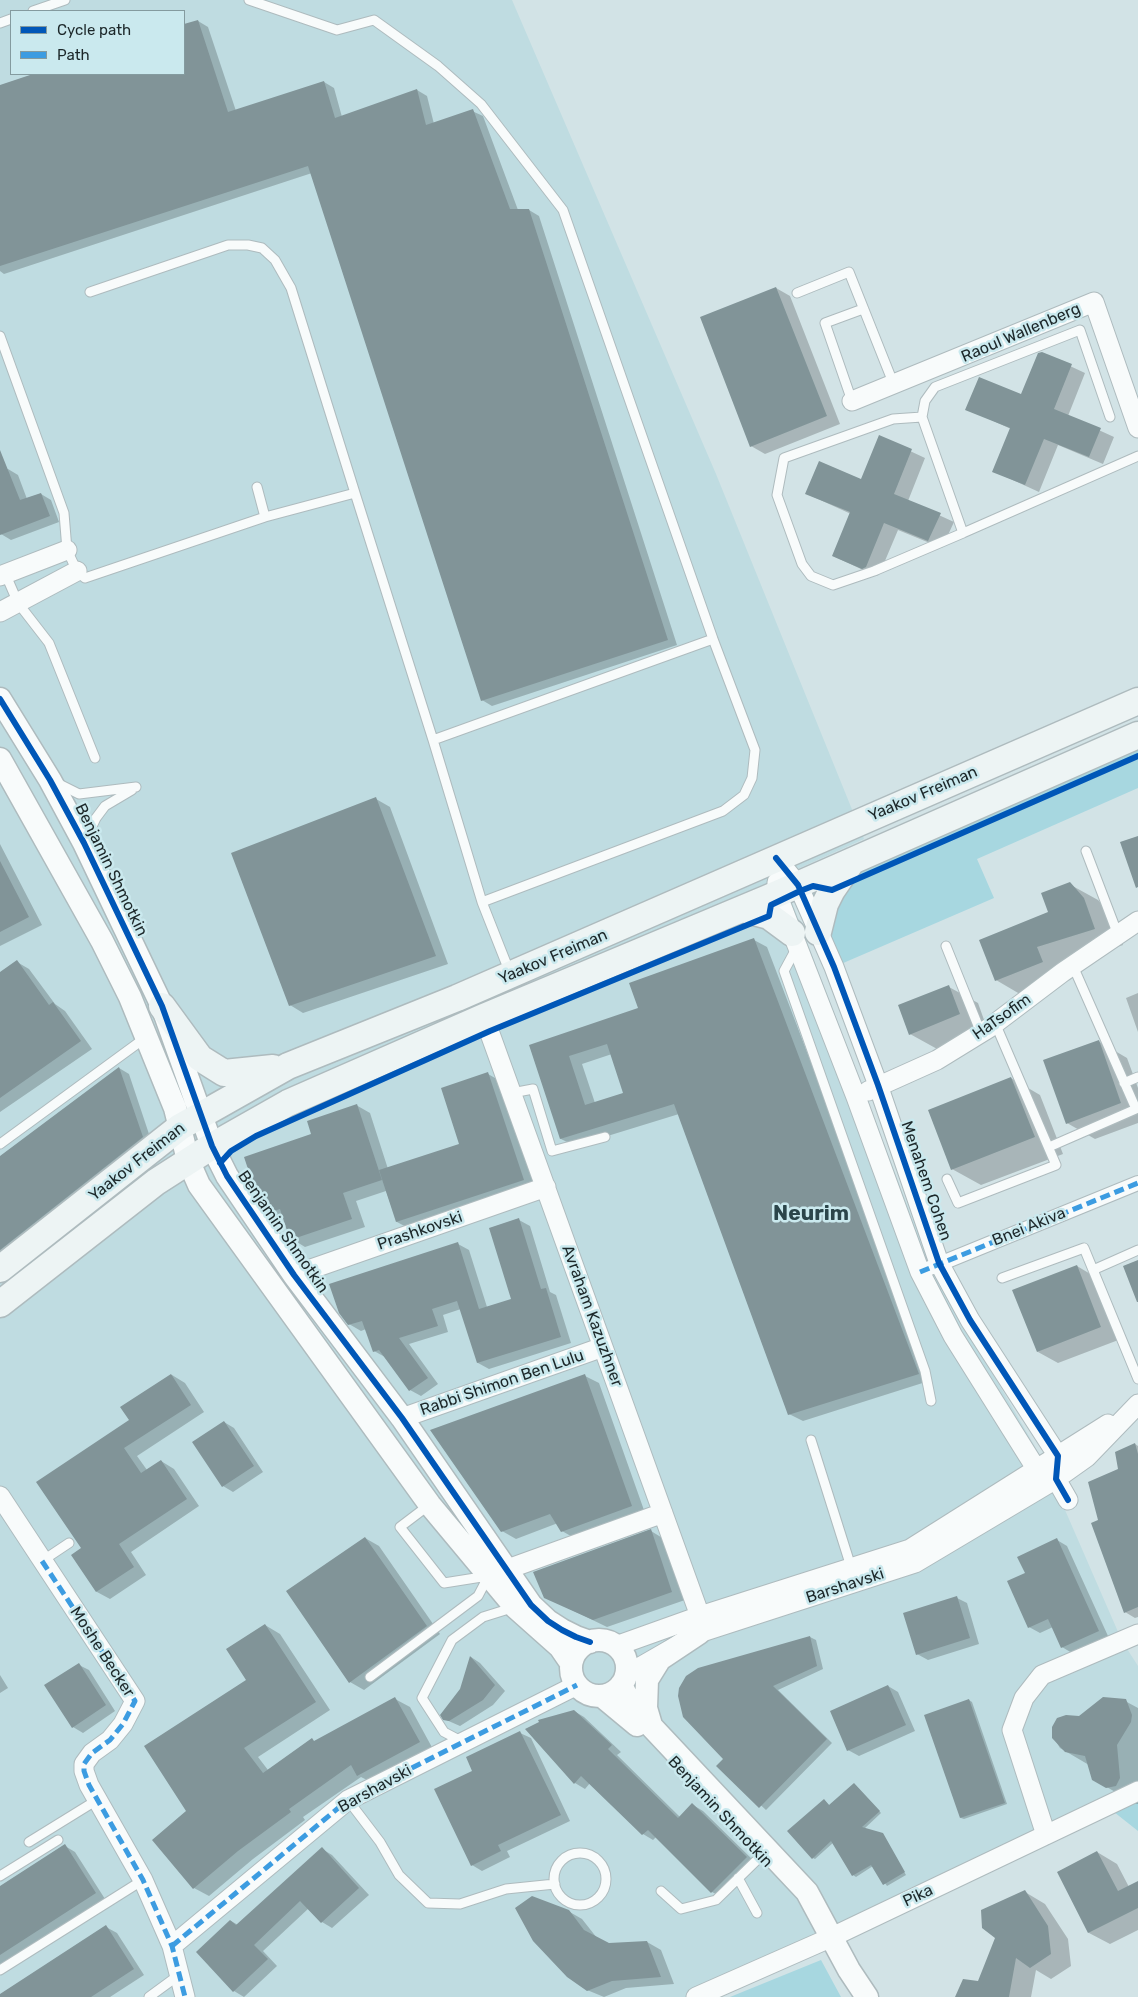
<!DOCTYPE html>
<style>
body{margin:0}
#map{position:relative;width:1138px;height:1997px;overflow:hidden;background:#d2e3e6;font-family:Rubik,sans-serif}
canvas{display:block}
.legend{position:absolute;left:10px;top:10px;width:175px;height:65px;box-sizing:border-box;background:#cae9ee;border:1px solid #849b9f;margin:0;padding:6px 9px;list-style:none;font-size:15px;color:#1c2729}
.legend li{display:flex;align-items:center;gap:10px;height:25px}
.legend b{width:25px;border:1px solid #849b9f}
</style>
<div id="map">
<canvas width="1138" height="1997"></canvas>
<ul class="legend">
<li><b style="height:6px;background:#0057b8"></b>Cycle path</li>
<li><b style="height:6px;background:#3c9ce1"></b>Path</li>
</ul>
</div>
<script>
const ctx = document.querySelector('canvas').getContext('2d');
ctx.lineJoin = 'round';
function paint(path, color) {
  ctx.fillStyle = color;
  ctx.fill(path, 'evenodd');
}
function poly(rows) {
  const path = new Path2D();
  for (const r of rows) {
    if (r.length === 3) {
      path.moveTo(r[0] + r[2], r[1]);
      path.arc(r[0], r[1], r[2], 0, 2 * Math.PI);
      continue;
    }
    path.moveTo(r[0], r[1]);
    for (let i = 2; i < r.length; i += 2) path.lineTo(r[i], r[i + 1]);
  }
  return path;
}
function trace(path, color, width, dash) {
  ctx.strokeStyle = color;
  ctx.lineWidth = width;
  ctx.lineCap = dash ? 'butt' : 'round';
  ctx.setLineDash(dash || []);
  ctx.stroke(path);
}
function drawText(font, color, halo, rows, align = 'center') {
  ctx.font = font + ' Rubik,sans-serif';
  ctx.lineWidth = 5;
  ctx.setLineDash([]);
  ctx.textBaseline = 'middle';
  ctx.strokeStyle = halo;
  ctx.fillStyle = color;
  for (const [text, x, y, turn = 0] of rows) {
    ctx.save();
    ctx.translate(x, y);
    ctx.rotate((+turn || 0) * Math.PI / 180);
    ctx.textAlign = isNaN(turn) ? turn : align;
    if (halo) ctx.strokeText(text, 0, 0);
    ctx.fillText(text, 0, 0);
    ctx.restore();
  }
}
paint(poly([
 [0,0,512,0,716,474,864,839,782,876,931,1267,1045,1464,1122,1641,1138,1666,1138,1790,691,1997,0,1997],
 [11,11,184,11,184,74,11,74]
]), '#bfdce1');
paint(poly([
 [1138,735,1138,788,977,859,994,898,834,967,798,885],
 [1138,1801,1138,1831,1114,1812],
 [821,1960,841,1997,730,1997]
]), '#a7d7e0');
paint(poly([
 [198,21,208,27,236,111,324,82,334,88,342,117,417,90,427,96,434,124,472,111,483,116,518,210,529,210,539,216,677,645,492,706,482,700,312,173,4,274,0,271,0,86,37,74,184,74,184,26],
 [776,288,790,296,840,424,765,454,751,446],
 [1042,353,1085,373,1068,416,1114,437,1103,464,1058,445,1039,492,993,471,1011,429,967,409,1022,396],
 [880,437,925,458,908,501,954,522,942,548,898,530,879,575,876,576,833,556,851,514,807,494,862,480],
 [8,469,18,475,27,499,41,494,51,500,59,522,11,540,1,534,0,472],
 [376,799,390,807,448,964,303,1013,290,1005],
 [0,844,42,925,0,946],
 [1069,884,1098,900,1113,915,1123,945,1066,964,1071,979,1025,997,996,980,1050,913],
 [754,940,767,947,932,1380,803,1421,789,1414,679,1114,575,1146,561,1139,531,1046,640,1009],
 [612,1054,625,1093,595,1103,582,1064],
 [17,962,29,969,55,1004,65,1011,92,1049,0,1112,0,974],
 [949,987,978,1003,988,1031,939,1050,910,1034],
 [1138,993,1138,1032,1126,998],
 [1098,1041,1127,1058,1138,1088,1138,1123,1095,1139,1067,1123],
 [119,1068,129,1074,152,1143,0,1264,0,1158],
 [488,1074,502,1082,537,1187,410,1229,397,1222,386,1191,356,1201,365,1227,305,1247,292,1239,285,1219,269,1212,313,1135,356,1105,370,1113,388,1169,461,1144],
 [1011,1078,1040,1095,1063,1154,981,1185,952,1169],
 [519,1220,530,1226,550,1292,556,1295,571,1343,489,1369,478,1363,461,1309,443,1315,448,1332,409,1344,438,1384,421,1396,410,1390,385,1357,374,1351,366,1329,361,1331,349,1324,458,1244,469,1250,487,1307,512,1300],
 [1077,1266,1097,1278,1121,1339,1058,1363,1038,1352],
 [172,1375,185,1383,204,1412,137,1456,147,1470,161,1461,174,1469,199,1506,131,1552,146,1575,110,1599,97,1592,82,1549,131,1421],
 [585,1376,599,1383,645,1513,576,1539,562,1531,558,1523,516,1539,502,1531],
 [224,1422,234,1428,263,1472,233,1492,223,1486],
 [1135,1444,1138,1446,1138,1617,1135,1618,1125,1612,1100,1521,1119,1470],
 [651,1531,664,1539,685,1600,607,1627,545,1597],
 [365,1538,379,1546,440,1634,364,1690,350,1682],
 [1057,1540,1067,1546,1108,1636,1072,1653,1062,1647,1053,1627,1040,1633,1029,1627,1009,1582,1026,1574],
 [957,1598,967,1603,979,1644,928,1660,917,1654],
 [265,1625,280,1634,330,1710,258,1757,268,1770,315,1742,395,1699,410,1707,434,1751,373,1783,361,1777,303,1817,305,1820,253,1859,209,1896,194,1888,188,1811,248,1680],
 [810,1637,816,1640,823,1669,778,1690,832,1743,766,1810,718,1766,725,1759,684,1717],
 [471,1657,480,1663,505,1691,493,1705,460,1726,444,1719,461,1689],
 [79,1665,89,1670,115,1711,83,1733,73,1727],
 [0,1675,8,1688,0,1693],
 [888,1686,898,1692,915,1731,859,1756,848,1750],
 [969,1700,972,1702,1007,1804,964,1819,961,1818],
 [1125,1701,1138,1708,1138,1804,1136,1804,1093,1779,1089,1765,1060,1748,1054,1738],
 [574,1711,584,1717,621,1752,617,1755,680,1817,693,1805,703,1811,756,1863,722,1897,712,1892,656,1837,653,1840,643,1834,590,1783,585,1789,575,1783],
 [520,1733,531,1738,570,1821,507,1851,510,1857,482,1871,472,1865,474,1772],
 [854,1784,881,1813,864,1829,882,1834,906,1875,887,1886,873,1866,856,1877,853,1875,834,1842,815,1859,813,1858,824,1800,830,1806],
 [65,1846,75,1852,105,1899,0,1967,0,1888],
 [322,1849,332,1855,369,1895,332,1928,322,1922,309,1908,263,1951,277,1966,244,1997,234,1991,198,1952,231,1921,238,1925],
 [1097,1852,1117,1864,1129,1887,1138,1882,1138,1930,1110,1944,1089,1933,1058,1872],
 [1025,1892,1045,1904,1068,1939,1071,1966,1051,1979,1036,1970,1031,1997,956,1997,979,1982],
 [568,1911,582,1919,597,1938,608,1944,647,1942,661,1950,674,1984,626,1988,604,1997,587,1990],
 [106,1927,117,1933,144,1975,110,1997,0,1997]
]), '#0003');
paint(poly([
 [198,20,228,112,324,81,335,118,417,89,426,125,473,109,510,209,529,209,668,640,481,701,308,166,0,266,0,85,33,74,184,74,184,24],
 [776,287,827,416,750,447,700,317],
 [1042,352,1072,364,1054,409,1101,428,1089,457,1044,439,1025,485,992,472,1010,428,965,410,979,377,1021,394,1038,353],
 [879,435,912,449,894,494,941,513,928,541,884,523,866,567,862,569,832,556,850,512,805,494,819,461,861,479],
 [0,450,20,500,41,493,50,516,0,535],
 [376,797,436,956,289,1006,231,853],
 [1138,836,1138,887,1136,888,1120,842],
 [0,861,29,917,0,932],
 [1070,882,1084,898,1095,929,1037,947,1043,962,995,981,979,940,1048,912,1041,893],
 [754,938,919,1374,788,1415,674,1104,560,1139,529,1045,638,1008,629,983],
 [607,1044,623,1093,585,1105,569,1056],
 [17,960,49,1005,53,1002,81,1041,0,1098,0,972],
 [949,985,960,1014,909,1035,898,1005],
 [1099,1040,1121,1103,1066,1124,1043,1060],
 [119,1067,143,1137,0,1250,0,1156],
 [488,1072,524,1180,396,1222,379,1170,459,1144,441,1088],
 [1011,1077,1035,1137,951,1170,928,1110],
 [357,1104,382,1180,343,1193,352,1219,290,1240,280,1209,268,1213,258,1199,244,1157,311,1134,307,1121],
 [519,1218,541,1289,546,1288,561,1337,477,1363,457,1301,432,1309,438,1326,399,1338,428,1378,409,1391,379,1350,373,1352,362,1321,348,1325,339,1313,329,1284,458,1242,479,1309,511,1299,489,1228],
 [1138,1260,1138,1302,1137,1302,1123,1266],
 [1077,1265,1101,1327,1037,1352,1012,1290],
 [171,1374,191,1405,124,1448,141,1473,161,1460,187,1499,119,1544,134,1567,96,1592,71,1555,81,1548,36,1482,129,1420,120,1407],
 [585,1374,632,1506,561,1532,550,1514,501,1532,430,1430],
 [224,1421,254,1466,222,1487,192,1442],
 [1135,1443,1138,1454,1138,1607,1124,1613,1091,1523,1098,1520,1088,1482,1118,1469,1115,1452],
 [651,1529,672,1592,593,1620,544,1598,533,1572],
 [365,1537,427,1626,349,1683,286,1591],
 [1057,1538,1099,1631,1061,1648,1048,1619,1028,1628,1007,1581,1025,1573,1017,1557],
 [957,1596,970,1638,916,1655,903,1613],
 [265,1624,316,1702,244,1748,263,1773,312,1738,314,1741,395,1697,420,1742,357,1776,351,1765,289,1809,291,1812,238,1851,193,1889,152,1840,186,1811,144,1746,246,1680,226,1649],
 [810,1636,817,1666,773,1686,827,1739,759,1808,716,1766,723,1759,683,1717,678,1696,679,1688,686,1676,698,1668],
 [470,1656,495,1685,483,1700,449,1721,443,1720,440,1715,460,1689],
 [79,1663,106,1705,72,1728,44,1685],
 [888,1685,906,1725,847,1751,830,1711],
 [1103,1697,1126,1699,1132,1715,1131,1722,1117,1745,1120,1778,1116,1786,1106,1788,1092,1780,1085,1756,1065,1752,1052,1738,1052,1727,1057,1718,1066,1715,1079,1716],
 [969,1699,1005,1803,960,1818,924,1715],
 [574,1710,612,1745,608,1749,678,1818,692,1803,747,1857,711,1893,648,1830,642,1835,581,1776,574,1784,525,1729,539,1722,538,1720],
 [520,1731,561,1815,498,1845,501,1851,471,1866,434,1789,472,1771,466,1757],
 [854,1783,880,1811,862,1827,883,1833,905,1872,883,1885,871,1865,852,1876,831,1841,812,1859,787,1831,824,1799,829,1805],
 [65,1844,96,1893,0,1955,0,1886],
 [322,1847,359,1888,321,1923,300,1901,254,1945,268,1959,233,1992,196,1952,230,1920,236,1925],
 [1097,1851,1118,1891,1138,1881,1138,1908,1088,1933,1057,1872],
 [1025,1890,1048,1926,1051,1954,1030,1968,1016,1958,1009,1997,955,1997,963,1979,978,1981,995,1938,982,1928,981,1910],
 [532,1896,569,1910,584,1930,609,1943,647,1941,661,1977,612,1981,587,1991,567,1977,533,1941,515,1908],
 [106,1925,134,1969,91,1997,0,1997,0,1994]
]), '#819498');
const service = poly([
 [249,0,337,30,374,20,438,66,481,104,563,210,713,639,755,750,752,778,744,795,723,811,482,902],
 [33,11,65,0],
 [0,23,11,19],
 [90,292,228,245,248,245,262,248,275,260,291,288,355,493],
 [797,293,849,272,894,385],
 [0,336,64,513,67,550,77,571,85,578,265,517,355,493,433,740,482,902,510,973],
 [852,401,825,323,863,309],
 [922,417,893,419,784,458,777,495,802,564,811,576,833,585,874,571,963,533],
 [1110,417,1080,330,935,387,925,401,922,417,963,533,1138,456],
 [257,487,265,517],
 [5,573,18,603,49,643,95,758],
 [433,740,713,639],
 [57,783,79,794,136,787],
 [85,841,96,818,105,806,132,790],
 [1086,851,1118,935],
 [946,946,981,1033],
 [797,947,784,971,925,1371,931,1401],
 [1124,1083,1138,1077],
 [512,1093,533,1089,552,1151,605,1137],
 [0,1144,145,1038],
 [1049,1147,1136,1109,1073,966],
 [947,1179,958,1203,1056,1165,995,1023],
 [1093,1270,1138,1250],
 [1002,1278,1084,1248,1138,1379],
 [811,1440,852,1570],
 [429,1505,400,1527,444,1583,488,1576],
 [42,1561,69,1543],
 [370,1677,478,1596,488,1577],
 [463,1742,444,1732,422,1698,452,1640,483,1617,515,1607],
 [348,1800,380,1842,399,1875,428,1903,460,1904,506,1889,555,1884],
 [29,1842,97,1800],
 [580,1879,26],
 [0,1876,58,1840],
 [738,1878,757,1913],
 [661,1891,681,1909,716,1900,761,1856],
 [0,1970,143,1880],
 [149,1997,179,1975]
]);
const pedestrian = poly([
 [920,1272,1138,1183]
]);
const minor = poly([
 [852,401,1094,302,1138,428],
 [0,576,67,550],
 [0,612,77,571],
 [776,858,798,885,834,967,878,1085,939,1263,970,1320,1058,1456,1056,1479,1068,1500],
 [777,882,777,894,856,1097,920,1272,953,1336,1037,1470,1056,1479],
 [484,1017,700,1616],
 [868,1091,937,1060,989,1028,1063,972,1138,921],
 [294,1275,546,1187],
 [402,1418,603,1347],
 [0,1496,135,1701,123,1724,110,1740,92,1753,84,1764,84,1771,89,1785,143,1880,172,1946,185,1997],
 [494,1574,663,1513],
 [616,1646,700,1616,910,1549,1108,1424],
 [626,1675,699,1633,915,1563,1056,1479,1087,1457,1138,1404],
 [1046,1835,1012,1730,1024,1698,1042,1675,1138,1634],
 [172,1946,348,1800,577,1685],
 [696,1997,832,1937,1138,1791]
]);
const tertiary = poly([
 [0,699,50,780,84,843,162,1006,212,1146,227,1176,294,1275,402,1418,531,1605,548,1621,562,1630,576,1637,590,1642],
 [0,759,102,941,130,997,175,1108,188,1160,199,1185,430,1505,515,1607,560,1647,571,1663],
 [599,1668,28],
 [621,1685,631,1704,651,1726,807,1892,849,1970,867,1997],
 [602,1696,637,1725],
 [651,1725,646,1708,647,1680,660,1659,699,1633]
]);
const secondary = poly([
 [742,909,769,916,792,933],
 [818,932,825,904,832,890,852,861],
 [162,1006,200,1058,224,1073,273,1068],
 [0,1269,180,1127,288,1066,457,998,1138,701],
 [0,1304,156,1182,212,1146,288,1103,484,1017,768,898,1138,735]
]);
trace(service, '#aebbbe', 11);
trace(pedestrian, '#aebbbe', 16);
trace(minor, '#aebbbe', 21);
trace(tertiary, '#aebbbe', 25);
trace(secondary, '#aebbbe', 29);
trace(service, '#f8fbfb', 9);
trace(pedestrian, '#f8fbfb', 14);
trace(minor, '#f8fbfb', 19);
trace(tertiary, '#f8fbfb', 22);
trace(secondary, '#edf4f4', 26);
trace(poly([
 [920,1272,1138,1183],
 [42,1561,135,1701,123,1724,110,1740,92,1753,84,1764,84,1771,89,1785,143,1880,172,1946,185,1997],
 [172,1946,348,1800,577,1685]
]), '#3c9ce1', 5, [10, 5]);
trace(poly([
 [0,699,50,780,84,843,162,1006,212,1146,227,1176,294,1275,402,1418,531,1605,548,1621,562,1630,576,1637,590,1642],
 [776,858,798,885,834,967,878,1085,939,1263,970,1320,1058,1456,1056,1479,1068,1500],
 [220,1163,231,1151,256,1136,490,1031,769,916,771,905,800,891,813,886,832,890,1138,756]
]), '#0057b8', 6);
drawText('16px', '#1c2729', '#cae9ee', [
 ["Raoul Wallenberg",1021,333,-23],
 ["Yaakov Freiman",923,794,-23],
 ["Benjamin Shmotkin",111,870,64],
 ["Yaakov Freiman",553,957,-23],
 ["HaTsofim",1002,1017,-35],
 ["Yaakov Freiman",137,1162,-38],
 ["Menahem Cohen",926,1181,71],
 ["Bnei Akiva",1029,1227,-22],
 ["Prashkovski",420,1231,-19],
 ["Benjamin Shmotkin",283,1232,55],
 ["Avraham Kazuzhner",592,1316,70],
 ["Rabbi Shimon Ben Lulu",502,1383,-19],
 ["Barshavski",845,1586,-18],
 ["Moshe Becker",102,1652,57],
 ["Barshavski",375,1789,-29],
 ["Benjamin Shmotkin",720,1812,47],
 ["Pika",918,1896,-25]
]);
drawText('bold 21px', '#2b454a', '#cae9ee', [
 ["Neurim",811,1214]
]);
</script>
